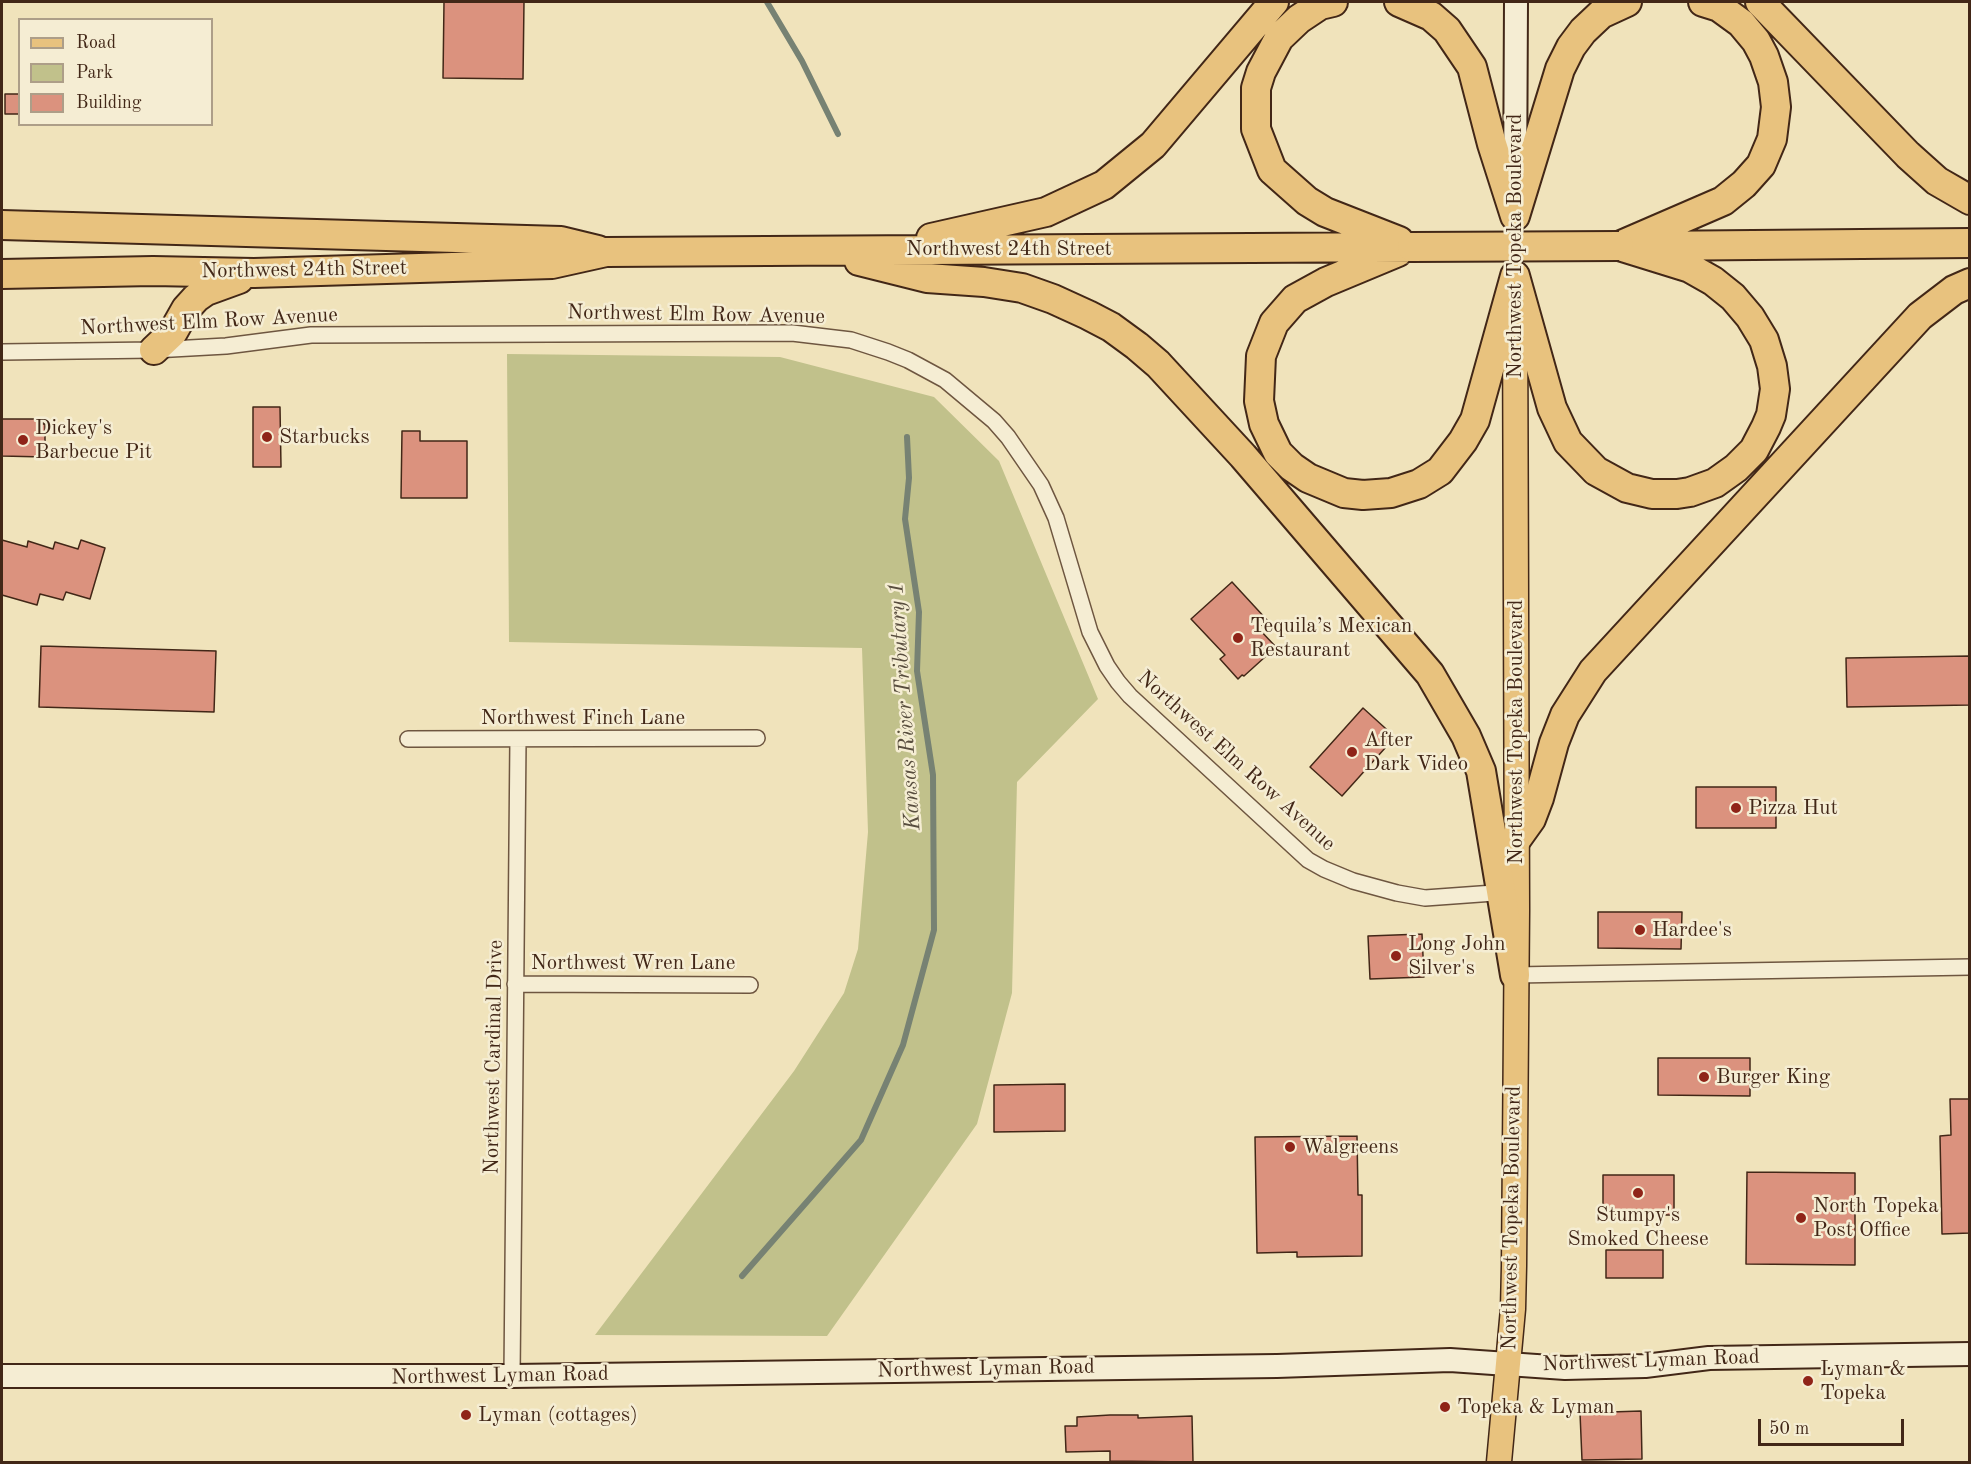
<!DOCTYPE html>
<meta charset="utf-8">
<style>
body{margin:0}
#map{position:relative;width:1971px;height:1464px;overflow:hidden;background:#f0e3bb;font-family:"Old Standard TT",serif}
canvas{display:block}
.frame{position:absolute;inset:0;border:3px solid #422717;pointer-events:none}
.legend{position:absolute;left:18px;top:18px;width:195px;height:108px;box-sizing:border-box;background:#f5edd3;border:2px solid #ad9e88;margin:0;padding:8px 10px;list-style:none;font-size:18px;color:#422717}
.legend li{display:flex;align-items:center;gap:12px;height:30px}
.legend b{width:30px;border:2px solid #ad9e88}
.scale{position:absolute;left:1758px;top:1419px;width:146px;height:27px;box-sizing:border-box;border:3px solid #422717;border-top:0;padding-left:8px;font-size:18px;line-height:21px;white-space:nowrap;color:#422717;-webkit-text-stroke:4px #f5edd3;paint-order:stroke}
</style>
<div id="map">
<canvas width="1971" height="1464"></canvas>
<div class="frame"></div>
<ul class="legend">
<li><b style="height:8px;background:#e8c27e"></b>Road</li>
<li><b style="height:16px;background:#c1c18b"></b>Park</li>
<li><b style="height:16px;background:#db927e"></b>Building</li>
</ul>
<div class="scale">50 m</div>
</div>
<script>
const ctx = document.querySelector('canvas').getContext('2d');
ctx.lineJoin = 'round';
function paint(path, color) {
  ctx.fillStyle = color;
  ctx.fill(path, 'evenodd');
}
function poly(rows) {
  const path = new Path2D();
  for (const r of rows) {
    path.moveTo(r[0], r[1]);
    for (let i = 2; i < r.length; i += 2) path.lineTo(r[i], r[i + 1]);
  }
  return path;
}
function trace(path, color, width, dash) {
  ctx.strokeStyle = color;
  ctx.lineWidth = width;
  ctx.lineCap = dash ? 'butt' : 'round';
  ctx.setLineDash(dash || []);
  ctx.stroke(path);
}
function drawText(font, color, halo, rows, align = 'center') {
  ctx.font = font + ' "Old Standard TT",serif';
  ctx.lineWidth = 5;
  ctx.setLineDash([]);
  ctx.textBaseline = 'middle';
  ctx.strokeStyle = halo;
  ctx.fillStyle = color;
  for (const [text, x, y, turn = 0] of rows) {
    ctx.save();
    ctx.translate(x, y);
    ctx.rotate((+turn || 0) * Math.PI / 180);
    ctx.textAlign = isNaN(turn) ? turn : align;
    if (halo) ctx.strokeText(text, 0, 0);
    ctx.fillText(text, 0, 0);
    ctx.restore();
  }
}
paint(poly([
 [507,354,780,357,934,397,999,461,1098,699,1017,782,1012,993,977,1124,827,1336,595,1335,794,1071,844,993,858,949,868,832,862,648,509,642]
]), '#c1c18b');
trace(poly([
 [767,2,802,61,838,134],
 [742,1276,861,1140,903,1045,934,930,933,775,917,671,919,612,905,519,909,478,907,437]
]), '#778273', 6);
const building = poly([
 [444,2,524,2,523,79,443,78,444,2],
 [5,94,20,94,20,114,5,114,5,94],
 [253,407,280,407,281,467,253,467,253,407],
 [2,419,43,419,43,424,45,424,45,457,2,456,2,419],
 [402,431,420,431,420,441,467,441,467,498,401,498,402,431],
 [2,540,27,547,28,541,53,549,55,542,78,549,81,540,105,548,90,599,66,592,63,600,40,594,37,605,2,595,2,540],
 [1232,582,1267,620,1258,628,1276,647,1244,676,1242,675,1238,679,1220,659,1225,655,1191,619,1232,582],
 [41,646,216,651,214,712,39,707,41,646],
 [1970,656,1970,705,1847,707,1846,658,1970,656],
 [1363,708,1395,737,1342,796,1310,767,1363,708],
 [1696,787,1776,787,1776,828,1696,828,1696,787],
 [1598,912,1682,912,1681,949,1598,948,1598,912],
 [1422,934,1424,977,1370,979,1368,936,1422,934],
 [1658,1058,1750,1058,1750,1096,1658,1095,1658,1058],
 [1065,1084,1065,1131,994,1132,994,1085,1065,1084],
 [1950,1099,1970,1099,1970,1233,1942,1234,1940,1136,1951,1135,1950,1099],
 [1357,1136,1358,1195,1362,1195,1362,1256,1297,1257,1297,1252,1257,1253,1255,1137,1357,1136],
 [1747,1172,1855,1173,1855,1265,1746,1264,1747,1172],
 [1603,1175,1674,1175,1674,1215,1603,1215,1603,1175],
 [1606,1250,1663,1250,1663,1278,1606,1278,1606,1250],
 [1641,1411,1642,1459,1582,1460,1580,1413,1641,1411],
 [1110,1415,1138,1415,1138,1418,1192,1416,1193,1462,1110,1461,1110,1451,1066,1452,1065,1426,1077,1426,1077,1417,1110,1415]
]);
paint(building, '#db927e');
trace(building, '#422717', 1.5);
const street = poly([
 [2,352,154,350,226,346,311,335,792,333,851,340,888,352,908,360,945,380,994,421,1008,437,1041,485,1056,518,1090,632,1107,666,1118,682,1130,696,1308,860,1324,869,1353,881,1397,893,1425,898,1508,892],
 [408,739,757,738],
 [1515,975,1970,967],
 [515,984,750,985],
 [512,1376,518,739]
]);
const secondary = poly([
 [1515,197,1516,2],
 [2,1376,512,1376,1277,1366,1450,1360,1565,1368,1645,1366,1709,1358,1970,1354]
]);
const primary = poly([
 [1499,1462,1513,1309,1514,1266,1517,910,1515,299]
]);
const highway = poly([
 [1333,2,1320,5,1299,19,1279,38,1261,72,1256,88,1256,129,1272,170,1307,201,1325,212,1399,241],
 [1399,2,1431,16,1447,30,1472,67,1492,144,1515,216],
 [1760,2,1908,155,1937,181,1970,200],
 [1515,216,1560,69,1571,47,1583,31,1601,14,1627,2],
 [2,225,561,241,598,250],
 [931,238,1046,212,1104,185,1153,145,1274,2],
 [1619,246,1723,201,1744,184,1761,165,1772,139,1776,107,1773,82,1764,56,1756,41,1741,23,1719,7,1703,2],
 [1645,246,1970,243],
 [1398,252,1326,282,1295,299,1274,323,1261,356,1259,401,1264,424,1278,453,1292,467,1308,478,1344,493,1363,495,1391,493,1419,484,1440,471,1463,441,1475,420,1515,276],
 [859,261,927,278,984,282,1022,288,1053,299,1088,315,1111,327,1137,346,1158,364,1243,456,1430,674,1466,736,1481,771,1515,975],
 [2,274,153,271,254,273,552,264,606,252,1412,247],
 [1515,276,1552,408,1568,442,1596,471,1627,488,1652,494,1677,494,1690,492,1715,483,1736,468,1754,450,1766,427,1771,415,1775,389,1772,366,1764,340,1750,317,1733,297,1713,281,1690,268,1619,246],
 [154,350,173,332,186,309,196,298,206,291,239,279],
 [1516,840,1531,819,1539,798,1554,743,1565,715,1593,671,1920,316,1954,290,1970,283]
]);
trace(street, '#6e5640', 18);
trace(secondary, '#422717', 26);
trace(primary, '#422717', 27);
trace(highway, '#422717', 32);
trace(street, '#f5edd3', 15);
trace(secondary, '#f5edd3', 22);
trace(primary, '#e8c27e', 24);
trace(highway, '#e8c27e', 28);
const highwayBridge = poly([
 [1412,247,1619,246]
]);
trace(highwayBridge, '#422717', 32, []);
trace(highwayBridge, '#e8c27e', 28);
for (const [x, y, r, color] of [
 [267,437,6,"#8f2418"],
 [23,440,6,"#8f2418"],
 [1238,638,6,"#8f2418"],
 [1352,752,6,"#8f2418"],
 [1736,808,6,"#8f2418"],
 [1640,930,6,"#8f2418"],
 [1396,956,6,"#8f2418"],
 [1704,1077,6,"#8f2418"],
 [1290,1147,6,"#8f2418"],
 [1638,1193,6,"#8f2418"],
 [1801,1218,6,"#8f2418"],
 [1808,1381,6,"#8f2418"],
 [1445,1407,6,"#8f2418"],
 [466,1415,6,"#8f2418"]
]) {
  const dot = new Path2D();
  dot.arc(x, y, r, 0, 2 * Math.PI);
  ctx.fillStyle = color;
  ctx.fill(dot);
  trace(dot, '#f5edd3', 2);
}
drawText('21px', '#422717', '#f5edd3', [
 ["Northwest Topeka Boulevard",1515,246,-90],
 ["Northwest 24th Street",1009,249],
 ["Northwest 24th Street",304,270,-1],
 ["Northwest Elm Row Avenue",696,315,1],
 ["Northwest Elm Row Avenue",209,322,-3],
 ["Northwest Finch Lane",583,718],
 ["Northwest Topeka Boulevard",1516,732,-90],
 ["Northwest Elm Row Avenue",1236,761,42],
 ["Northwest Wren Lane",633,963],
 ["Northwest Cardinal Drive",494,1057,-89],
 ["Northwest Topeka Boulevard",1512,1218,-89],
 ["Northwest Lyman Road",1651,1361,-2],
 ["Northwest Lyman Road",986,1369,-1],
 ["Northwest Lyman Road",500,1376,-1]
]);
drawText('21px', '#422717', '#f5edd3', [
 ["Dickey's",35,428],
 ["Barbecue Pit",35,452],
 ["Starbucks",279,437],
 ["Tequila’s Mexican",1250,626],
 ["Restaurant",1250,650],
 ["After",1364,740],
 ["Dark Video",1364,764],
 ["Pizza Hut",1748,808],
 ["Hardee's",1652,930],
 ["Long John",1408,944],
 ["Silver's",1408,968],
 ["Burger King",1716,1077],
 ["Walgreens",1302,1147],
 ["North Topeka",1813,1206],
 ["Post Office",1813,1230],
 ["Stumpy's",1638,1215,"center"],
 ["Smoked Cheese",1638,1239,"center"],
 ["Lyman &",1820,1369],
 ["Topeka",1820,1393],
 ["Topeka & Lyman",1457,1407],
 ["Lyman (cottages)",478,1415]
], 'left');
drawText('italic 22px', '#584d3e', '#f5edd3', [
 ["Kansas River Tributary 1",905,706,-94]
]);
</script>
